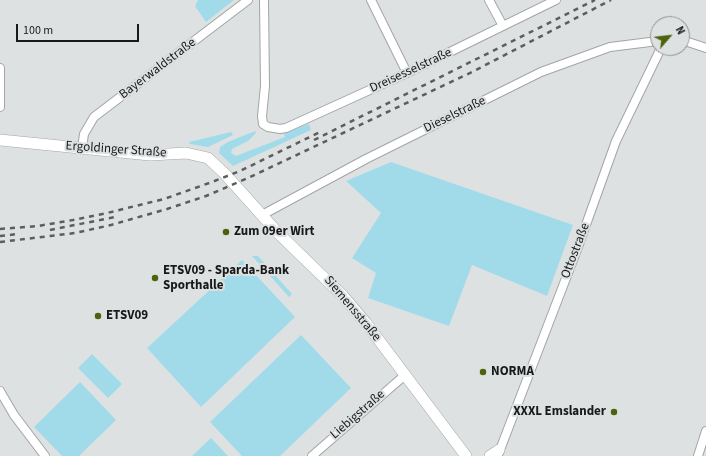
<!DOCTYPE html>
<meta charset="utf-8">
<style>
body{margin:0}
#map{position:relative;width:706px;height:456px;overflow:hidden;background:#dee1e2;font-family:"Source Sans 3",sans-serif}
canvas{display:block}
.north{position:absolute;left:650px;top:16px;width:40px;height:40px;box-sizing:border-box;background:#dee1e2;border:1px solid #8f9192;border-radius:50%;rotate:62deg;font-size:11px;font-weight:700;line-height:16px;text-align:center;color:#181a1a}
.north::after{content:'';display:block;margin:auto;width:14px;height:18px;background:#4c620d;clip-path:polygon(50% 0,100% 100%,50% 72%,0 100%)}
.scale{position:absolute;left:16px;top:24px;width:123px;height:18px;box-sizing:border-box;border:2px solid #181a1a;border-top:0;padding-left:5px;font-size:12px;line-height:14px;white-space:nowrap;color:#181a1a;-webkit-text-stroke:3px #dee1e2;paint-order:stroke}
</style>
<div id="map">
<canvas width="706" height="456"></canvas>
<div class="north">N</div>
<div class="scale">100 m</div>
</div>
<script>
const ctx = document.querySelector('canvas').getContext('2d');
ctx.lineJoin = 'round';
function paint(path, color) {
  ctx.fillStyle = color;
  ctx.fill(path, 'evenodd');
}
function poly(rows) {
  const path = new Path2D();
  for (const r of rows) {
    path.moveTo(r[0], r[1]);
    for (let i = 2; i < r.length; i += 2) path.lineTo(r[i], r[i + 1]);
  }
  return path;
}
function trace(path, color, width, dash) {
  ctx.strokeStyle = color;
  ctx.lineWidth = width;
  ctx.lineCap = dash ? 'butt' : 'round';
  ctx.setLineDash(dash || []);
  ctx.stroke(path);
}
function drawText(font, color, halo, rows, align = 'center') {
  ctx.font = font + ' "Source Sans 3",sans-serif';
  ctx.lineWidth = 4;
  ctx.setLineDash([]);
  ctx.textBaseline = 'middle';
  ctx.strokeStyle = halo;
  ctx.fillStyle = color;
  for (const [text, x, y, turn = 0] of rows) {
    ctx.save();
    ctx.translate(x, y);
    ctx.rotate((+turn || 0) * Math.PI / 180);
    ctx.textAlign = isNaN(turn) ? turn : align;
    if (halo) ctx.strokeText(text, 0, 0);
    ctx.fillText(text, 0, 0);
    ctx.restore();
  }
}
paint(poly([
 [198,0,234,0,206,22,195,6],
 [309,124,311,130,233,166,219,153,220,147,228,142,255,131,256,133,248,141,232,149,231,153,236,156,285,137,284,133],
 [231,132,233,135,208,147,190,144,189,142],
 [391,162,573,225,547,296,472,265,449,326,368,298,376,273,352,258,381,213,346,181],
 [252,256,258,256,292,294,289,297],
 [242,260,295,317,201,407,147,348],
 [301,335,351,388,280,456,242,456,210,422],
 [92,354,122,384,108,398,78,368],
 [80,382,116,420,79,456,62,456,34,427],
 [211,438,228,456,192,456]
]), '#a1dbea');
const minor = poly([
 [264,0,265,86,262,116,263,124,268,127,280,129,286,128,407,73,556,0],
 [371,0,407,73],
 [489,0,503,26],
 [682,40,706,48],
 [0,68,0,107],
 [82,148,84,134,94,117,248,0],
 [262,215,366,159,541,72,610,47,658,41],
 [0,391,14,415,45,456],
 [498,455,578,247,616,141,661,48],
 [312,456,405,375],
 [698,456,706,431]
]);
const secondary = poly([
 [0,140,150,155,186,153,208,158,225,174,277,232,343,296,366,323,466,456],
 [490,456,499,450]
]);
trace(minor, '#a2a5a6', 10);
trace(secondary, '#a2a5a6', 12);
trace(minor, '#fff', 8);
trace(secondary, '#fff', 11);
trace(poly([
 [314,140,595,0],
 [0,229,38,226,73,220,107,213,164,199,212,182,240,171,320,132],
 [50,230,115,217],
 [0,236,18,234],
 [0,242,75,233,111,225,167,209,206,196,248,178,472,72,611,0]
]), '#5c5e5e', 2.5, [5, 5]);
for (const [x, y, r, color] of [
 [226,232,4,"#4c620d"],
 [155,278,4,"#4c620d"],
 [98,316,4,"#4c620d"],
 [483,372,4,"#4c620d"],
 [614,412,4,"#4c620d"]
]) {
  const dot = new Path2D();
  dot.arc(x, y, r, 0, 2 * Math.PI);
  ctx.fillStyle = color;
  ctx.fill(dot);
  trace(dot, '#dee1e2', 1.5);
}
drawText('13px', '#181a1a', '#dee1e2', [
 ["Bayerwaldstraße",158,69,-37],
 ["Dreisesselstraße",411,71,-25],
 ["Dieselstraße",455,115,-26],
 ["Ergoldinger Straße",116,150,4],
 ["Ottostraße",576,251,-69],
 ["Siemensstraße",352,309,50],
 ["Liebigstraße",358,415,-41]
]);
drawText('bold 13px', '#181a1a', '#dee1e2', [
 ["Zum 09er Wirt",234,232],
 ["ETSV09 - Sparda-Bank",163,271],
 ["Sporthalle",163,286],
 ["ETSV09",106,316],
 ["NORMA",491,372],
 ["XXXL Emslander",606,412,"right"]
], 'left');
</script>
